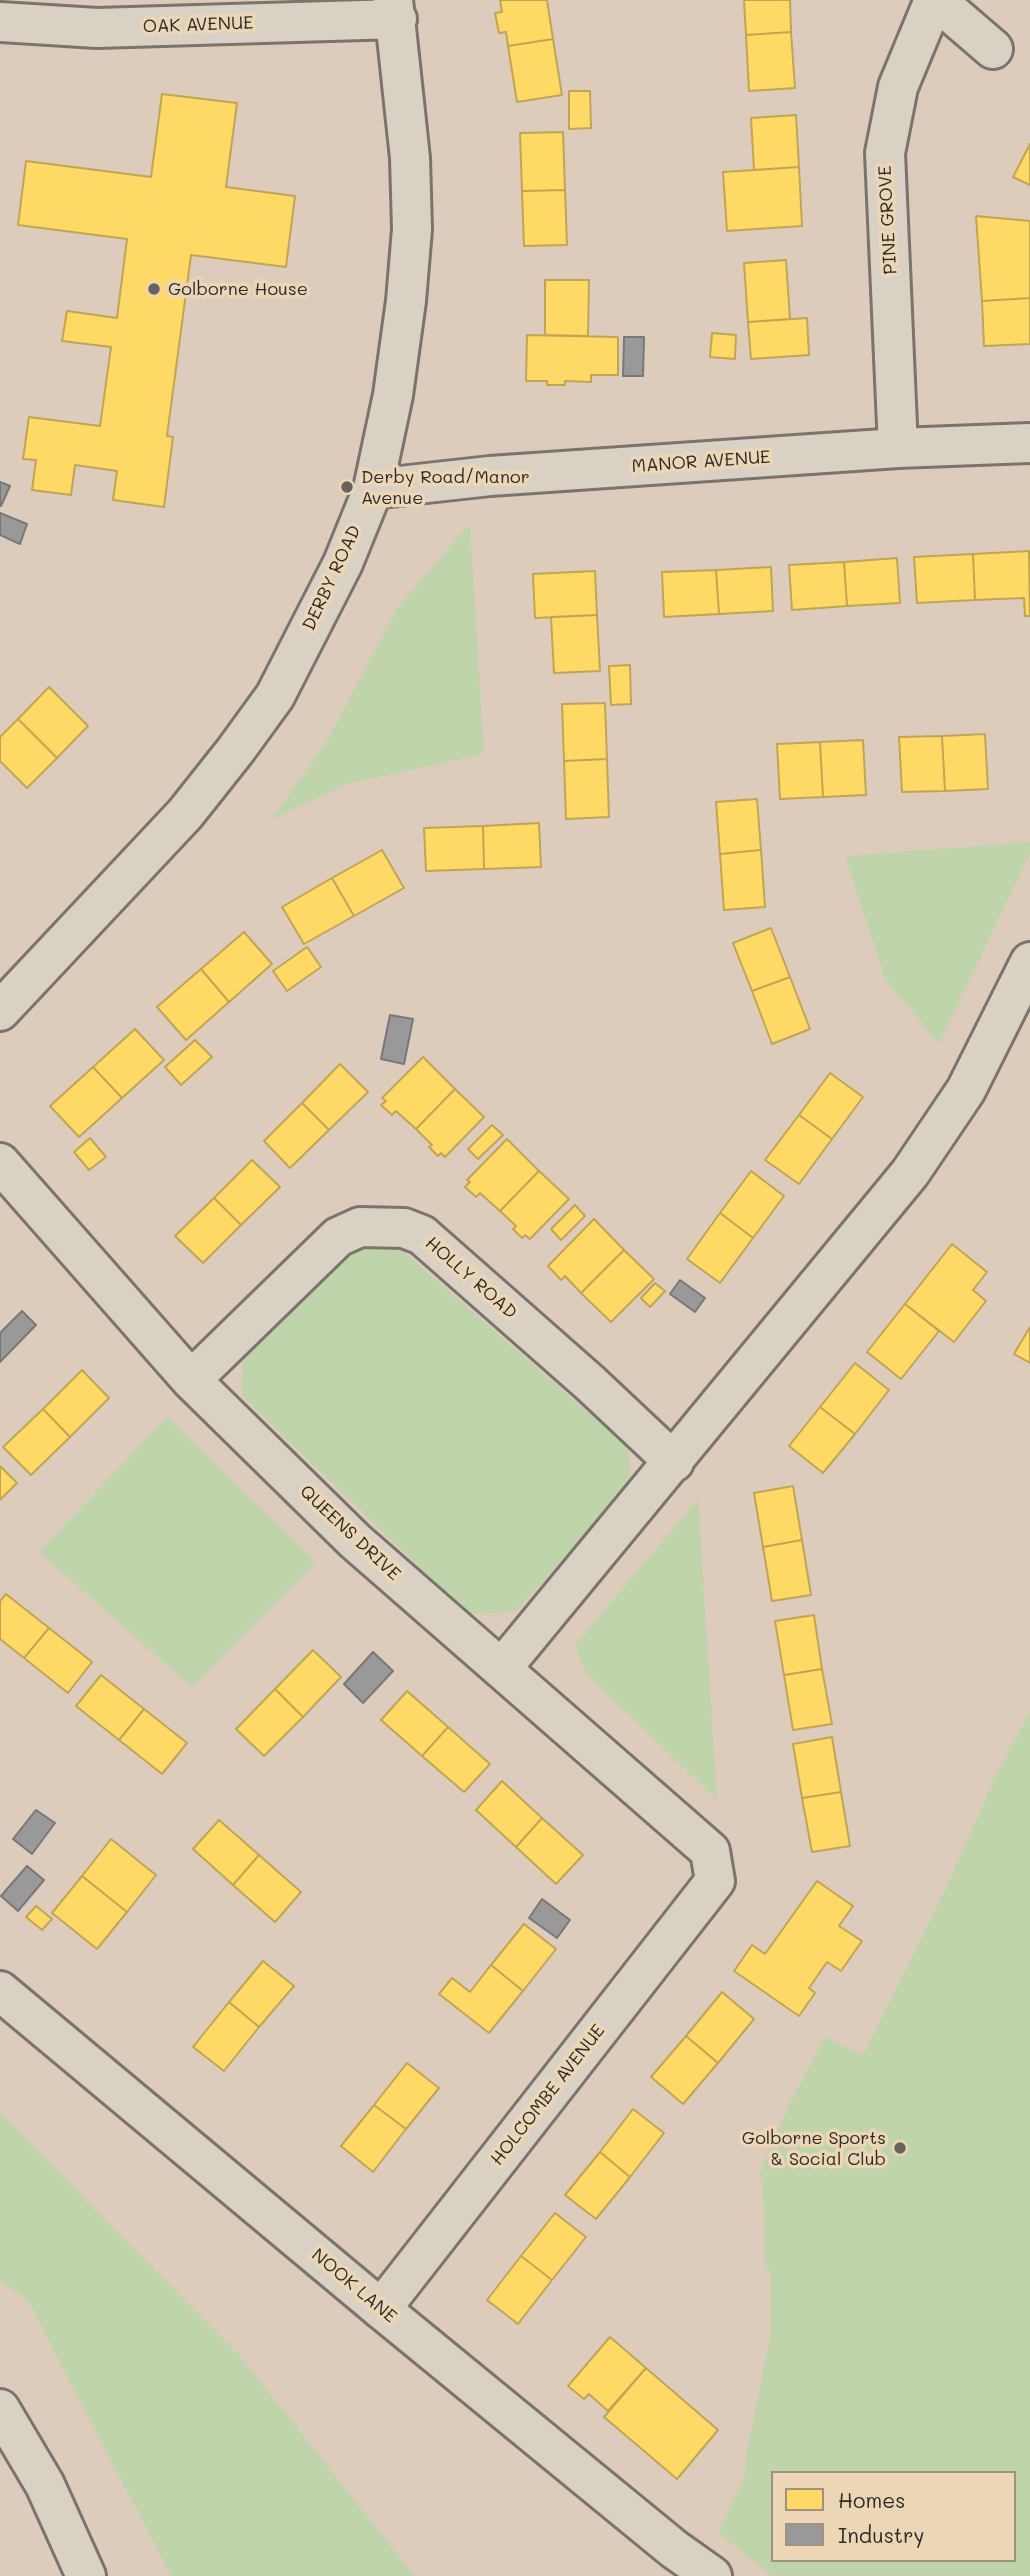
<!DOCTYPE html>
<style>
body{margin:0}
#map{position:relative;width:1030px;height:2576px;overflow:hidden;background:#ddccbc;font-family:Mali,sans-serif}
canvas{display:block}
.legend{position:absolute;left:771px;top:2471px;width:245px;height:91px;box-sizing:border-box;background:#ecd6b5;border:2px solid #9f927e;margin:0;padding:9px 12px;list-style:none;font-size:21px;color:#2b2b2b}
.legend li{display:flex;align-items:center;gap:14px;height:35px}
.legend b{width:35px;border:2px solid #9f927e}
</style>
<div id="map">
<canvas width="1030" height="2576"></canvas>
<ul class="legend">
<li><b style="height:19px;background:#ffd966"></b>Homes</li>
<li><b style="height:19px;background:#999"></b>Industry</li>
</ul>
</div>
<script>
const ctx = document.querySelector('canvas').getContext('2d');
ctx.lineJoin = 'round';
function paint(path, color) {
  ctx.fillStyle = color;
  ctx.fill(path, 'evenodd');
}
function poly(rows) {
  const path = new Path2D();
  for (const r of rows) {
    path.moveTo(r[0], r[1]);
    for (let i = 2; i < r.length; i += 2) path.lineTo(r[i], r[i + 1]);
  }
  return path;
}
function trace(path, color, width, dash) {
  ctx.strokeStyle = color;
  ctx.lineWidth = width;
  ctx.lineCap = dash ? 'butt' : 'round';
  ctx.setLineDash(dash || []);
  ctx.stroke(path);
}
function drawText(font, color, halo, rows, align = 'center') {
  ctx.font = font + ' Mali,sans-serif';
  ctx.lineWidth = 7;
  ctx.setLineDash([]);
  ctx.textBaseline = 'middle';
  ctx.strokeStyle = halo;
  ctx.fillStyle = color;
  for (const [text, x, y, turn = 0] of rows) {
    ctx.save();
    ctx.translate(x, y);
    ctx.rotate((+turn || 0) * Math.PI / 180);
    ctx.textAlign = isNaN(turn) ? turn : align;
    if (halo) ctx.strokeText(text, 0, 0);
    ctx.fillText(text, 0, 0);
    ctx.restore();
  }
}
paint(poly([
 [470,523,484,754,347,784,271,820,325,744,398,607],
 [1030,842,1030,853,939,1044,885,979,845,856],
 [352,1246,397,1246,628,1447,631,1486,515,1612,468,1614,242,1396,243,1352],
 [167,1417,316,1562,192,1687,39,1552],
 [698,1499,717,1800,585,1672,575,1645],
 [1030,1712,1030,2576,773,2576,718,2533,745,2476,745,2460,771,2332,771,2272,765,2267,763,2179,759,2177,762,2167,789,2104,825,2037,863,2055,949,1881,998,1771],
 [773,2473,1014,2473,1014,2560,773,2560],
 [0,2113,241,2357,415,2576,171,2576,28,2301,0,2280]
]), '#bfd4ab');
const homes = poly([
 [500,0,547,0,553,39,508,46,506,32,499,33,495,13,502,12,500,0],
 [744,0,790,0,791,32,746,35,744,0],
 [791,32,795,88,749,91,746,35,791,32],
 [553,39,562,95,517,102,508,46,553,39],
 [569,91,590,91,591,128,569,129,569,91],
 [162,94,237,103,226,187,295,196,286,267,191,255,167,436,173,437,164,507,113,500,117,471,75,465,71,495,32,490,36,460,23,459,29,417,100,426,111,347,62,341,67,311,117,318,127,239,18,225,26,161,151,177,162,94],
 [796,115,799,167,754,170,751,118,796,115],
 [563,132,565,190,522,191,520,133,563,132],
 [1030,144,1030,185,1013,177,1030,144],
 [799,167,802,226,727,231,723,172,799,167],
 [565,190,567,245,524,246,522,191,565,190],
 [976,216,1030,221,1030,298,982,301,976,216],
 [786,260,790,319,748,322,744,263,786,260],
 [545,280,589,280,588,336,545,335,545,280],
 [1030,298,1030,344,984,346,982,301,1030,298],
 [807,318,809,355,751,359,748,322,807,318],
 [712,333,736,335,735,359,710,357,712,333],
 [527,335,618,337,618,375,591,375,591,382,565,381,565,385,547,385,547,381,526,381,527,335],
 [1029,551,1030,616,1025,616,1024,598,975,600,973,554,1029,551],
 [973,554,975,600,917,603,914,557,973,554],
 [897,558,900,603,847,606,844,562,897,558],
 [844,562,847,606,792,610,789,565,844,562],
 [771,567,773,611,719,614,716,570,771,567],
 [716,570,719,614,664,617,662,572,716,570],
 [595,571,597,615,535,618,533,574,595,571],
 [597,615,600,671,554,673,551,617,597,615],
 [630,665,631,704,611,705,609,666,630,665],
 [49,687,88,726,57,758,18,719,49,687],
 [605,703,607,759,564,761,562,704,605,703],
 [18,719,57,758,27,788,0,761,0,737,18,719],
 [985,734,988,789,945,791,942,736,985,734],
 [942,736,945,791,902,792,899,737,942,736],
 [863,740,866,795,823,797,820,742,863,740],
 [820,742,823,797,780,799,777,744,820,742],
 [607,759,609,817,566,819,564,761,607,759],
 [757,799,761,850,720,854,716,802,757,799],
 [539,823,541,867,484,869,483,826,539,823],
 [483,826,484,869,426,871,424,828,483,826],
 [382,850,404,888,354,916,332,878,382,850],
 [761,850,765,907,724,910,720,854,761,850],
 [332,878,354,916,304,944,282,907,332,878],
 [771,928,790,977,752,991,733,943,771,928],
 [244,932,272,964,229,1002,201,969,244,932],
 [307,947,321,967,287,991,273,971,307,947],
 [201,969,229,1002,186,1040,157,1007,201,969],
 [790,977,810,1029,772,1044,752,991,790,977],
 [135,1029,164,1060,122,1098,93,1067,135,1029],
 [195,1040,212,1057,181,1085,165,1067,195,1040],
 [423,1057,455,1089,416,1129,396,1111,392,1115,381,1105,386,1101,382,1098,423,1057],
 [340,1064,368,1092,329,1130,302,1103,340,1064],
 [93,1067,122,1098,79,1137,50,1106,93,1067],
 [830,1073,863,1097,832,1139,799,1115,830,1073],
 [455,1089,484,1117,445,1157,441,1153,438,1156,429,1147,432,1145,416,1129,455,1089],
 [302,1103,329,1130,290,1168,264,1141,302,1103],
 [799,1115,832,1139,799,1184,765,1160,799,1115],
 [492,1125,503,1135,478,1159,468,1149,492,1125],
 [90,1138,106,1157,89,1170,74,1152,90,1138],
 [507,1139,539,1171,500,1211,480,1193,476,1197,465,1187,470,1182,467,1180,507,1139],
 [252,1160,280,1187,241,1225,214,1198,252,1160],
 [539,1171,569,1199,530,1239,525,1235,522,1238,513,1229,516,1226,500,1211,539,1171],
 [751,1171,784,1196,753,1238,720,1213,751,1171],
 [214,1198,241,1225,203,1263,175,1236,214,1198],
 [575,1205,585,1216,561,1240,551,1229,575,1205],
 [720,1213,753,1238,720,1283,687,1259,720,1213],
 [594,1219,624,1250,581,1293,565,1276,561,1280,548,1266,594,1219],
 [952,1244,987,1272,973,1290,986,1301,954,1342,905,1304,952,1244],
 [624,1250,654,1279,611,1322,581,1293,624,1250],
 [655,1283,665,1291,650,1307,641,1298,655,1283],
 [905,1304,939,1331,901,1379,867,1352,905,1304],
 [1030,1327,1030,1363,1014,1354,1030,1327],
 [855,1363,889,1390,855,1434,820,1407,855,1363],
 [82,1370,109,1398,70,1437,43,1409,82,1370],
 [820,1407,855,1434,823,1473,789,1446,820,1407],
 [43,1409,70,1437,31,1475,3,1447,43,1409],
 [0,1466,17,1483,0,1500,0,1466],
 [793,1486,802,1540,763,1547,754,1493,793,1486],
 [802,1540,811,1595,772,1601,763,1547,802,1540],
 [6,1594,49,1628,24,1658,0,1639,0,1601,6,1594],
 [814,1615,822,1669,784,1675,775,1621,814,1615],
 [49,1628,92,1662,68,1693,24,1658,49,1628],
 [313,1650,341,1677,303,1717,275,1689,313,1650],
 [822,1669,832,1724,793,1730,784,1675,822,1669],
 [101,1675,144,1709,119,1740,76,1706,101,1675],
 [275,1689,303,1717,264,1756,236,1729,275,1689],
 [407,1691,448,1727,422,1756,381,1720,407,1691],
 [144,1709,187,1743,162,1774,119,1740,144,1709],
 [448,1727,490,1764,464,1792,422,1756,448,1727],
 [832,1737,841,1792,802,1798,793,1744,832,1737],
 [502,1781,542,1818,516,1847,476,1810,502,1781],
 [841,1792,850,1846,812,1852,802,1798,841,1792],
 [542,1818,583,1855,556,1884,516,1847,542,1818],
 [219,1820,259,1855,233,1885,193,1849,219,1820],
 [111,1839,156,1875,127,1912,82,1876,111,1839],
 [259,1855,301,1892,275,1922,233,1885,259,1855],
 [82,1876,127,1912,97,1949,52,1913,82,1876],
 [817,1881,853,1906,839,1926,862,1941,841,1971,827,1962,809,1988,815,1993,799,2016,734,1971,752,1945,765,1954,817,1881],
 [36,1906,52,1919,42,1930,26,1917,36,1906],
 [524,1924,556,1949,523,1991,491,1965,524,1924],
 [263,1961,294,1986,259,2027,229,2002,263,1961],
 [491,1965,523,1991,489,2033,439,1994,452,1978,470,1992,491,1965],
 [722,1992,754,2019,718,2063,686,2036,722,1992],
 [229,2002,259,2027,224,2071,193,2047,229,2002],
 [686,2036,718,2063,683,2104,651,2077,686,2036],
 [407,2063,439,2088,406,2129,374,2105,407,2063],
 [374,2105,406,2129,373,2172,341,2146,374,2105],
 [633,2109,664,2133,630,2177,600,2152,633,2109],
 [600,2152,630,2177,596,2219,565,2195,600,2152],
 [555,2213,586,2237,552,2280,521,2256,555,2213],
 [521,2256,552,2280,518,2324,487,2300,521,2256],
 [610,2337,646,2368,608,2411,589,2394,584,2399,568,2386,610,2337],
 [646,2368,718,2430,677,2479,604,2417,646,2368]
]);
paint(homes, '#ffd966');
trace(homes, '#bfa554', 2);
const industry = poly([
 [624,337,644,337,643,376,623,376,624,337],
 [0,482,10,486,1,506,0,506,0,482],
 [0,513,27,524,20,544,0,535,0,513],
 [390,1015,413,1019,404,1064,381,1059,390,1015],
 [680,1280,705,1298,695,1312,670,1294,680,1280],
 [22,1311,36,1325,0,1362,0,1333,22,1311],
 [373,1652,393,1671,363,1703,344,1684,373,1652],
 [36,1810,55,1823,32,1854,13,1839,36,1810],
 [27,1866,44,1880,18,1911,1,1896,27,1866],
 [542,1899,570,1920,557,1938,529,1918,542,1899]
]);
paint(industry, '#999');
trace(industry, '#787878', 2);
const street = poly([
 [936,0,993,49],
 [0,22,97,28,397,19],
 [898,448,885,153,898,87,934,0],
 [373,489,490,476,898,448,1030,443],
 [0,1011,185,814,235,751,275,696,343,563,373,489,393,395,406,301,412,229,410,158,393,0],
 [0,1163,191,1380,355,1541,710,1851,715,1881,381,2309],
 [191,1380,338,1237,360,1227,404,1228,422,1235,590,1383,674,1462],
 [502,1668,910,1173,966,1090,1030,962],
 [0,2409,45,2485,86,2576]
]);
const secondary = poly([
 [0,1991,381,2309,674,2549,712,2576]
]);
trace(street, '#7b736c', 44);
trace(secondary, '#7b736c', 44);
trace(street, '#dad1c5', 38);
trace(secondary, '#dad1c5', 38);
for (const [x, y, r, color] of [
 [154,289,7,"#69635e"],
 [347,487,7,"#69635e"],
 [900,2148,7,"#69635e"]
]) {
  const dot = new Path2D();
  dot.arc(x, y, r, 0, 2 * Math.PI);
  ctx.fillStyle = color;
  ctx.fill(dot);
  trace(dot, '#ecd6b5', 2.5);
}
drawText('18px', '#2b2b2b', '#ecd6b5', [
 ["OAK AVENUE",198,25,-2],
 ["PINE GROVE",888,220,-93],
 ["MANOR AVENUE",701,462,-4],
 ["DERBY ROAD",332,578,-65],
 ["HOLLY ROAD",471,1278,41],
 ["QUEENS DRIVE",350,1533,43],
 ["HOLCOMBE AVENUE",548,2095,-52],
 ["NOOK LANE",354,2286,40]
]);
drawText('18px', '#2b2b2b', '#ecd6b5', [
 ["Golborne House",168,289],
 ["Derby Road/Manor",361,477],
 ["Avenue",361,498],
 ["Golborne Sports",886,2138,"right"],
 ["& Social Club",886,2159,"right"]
], 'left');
</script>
